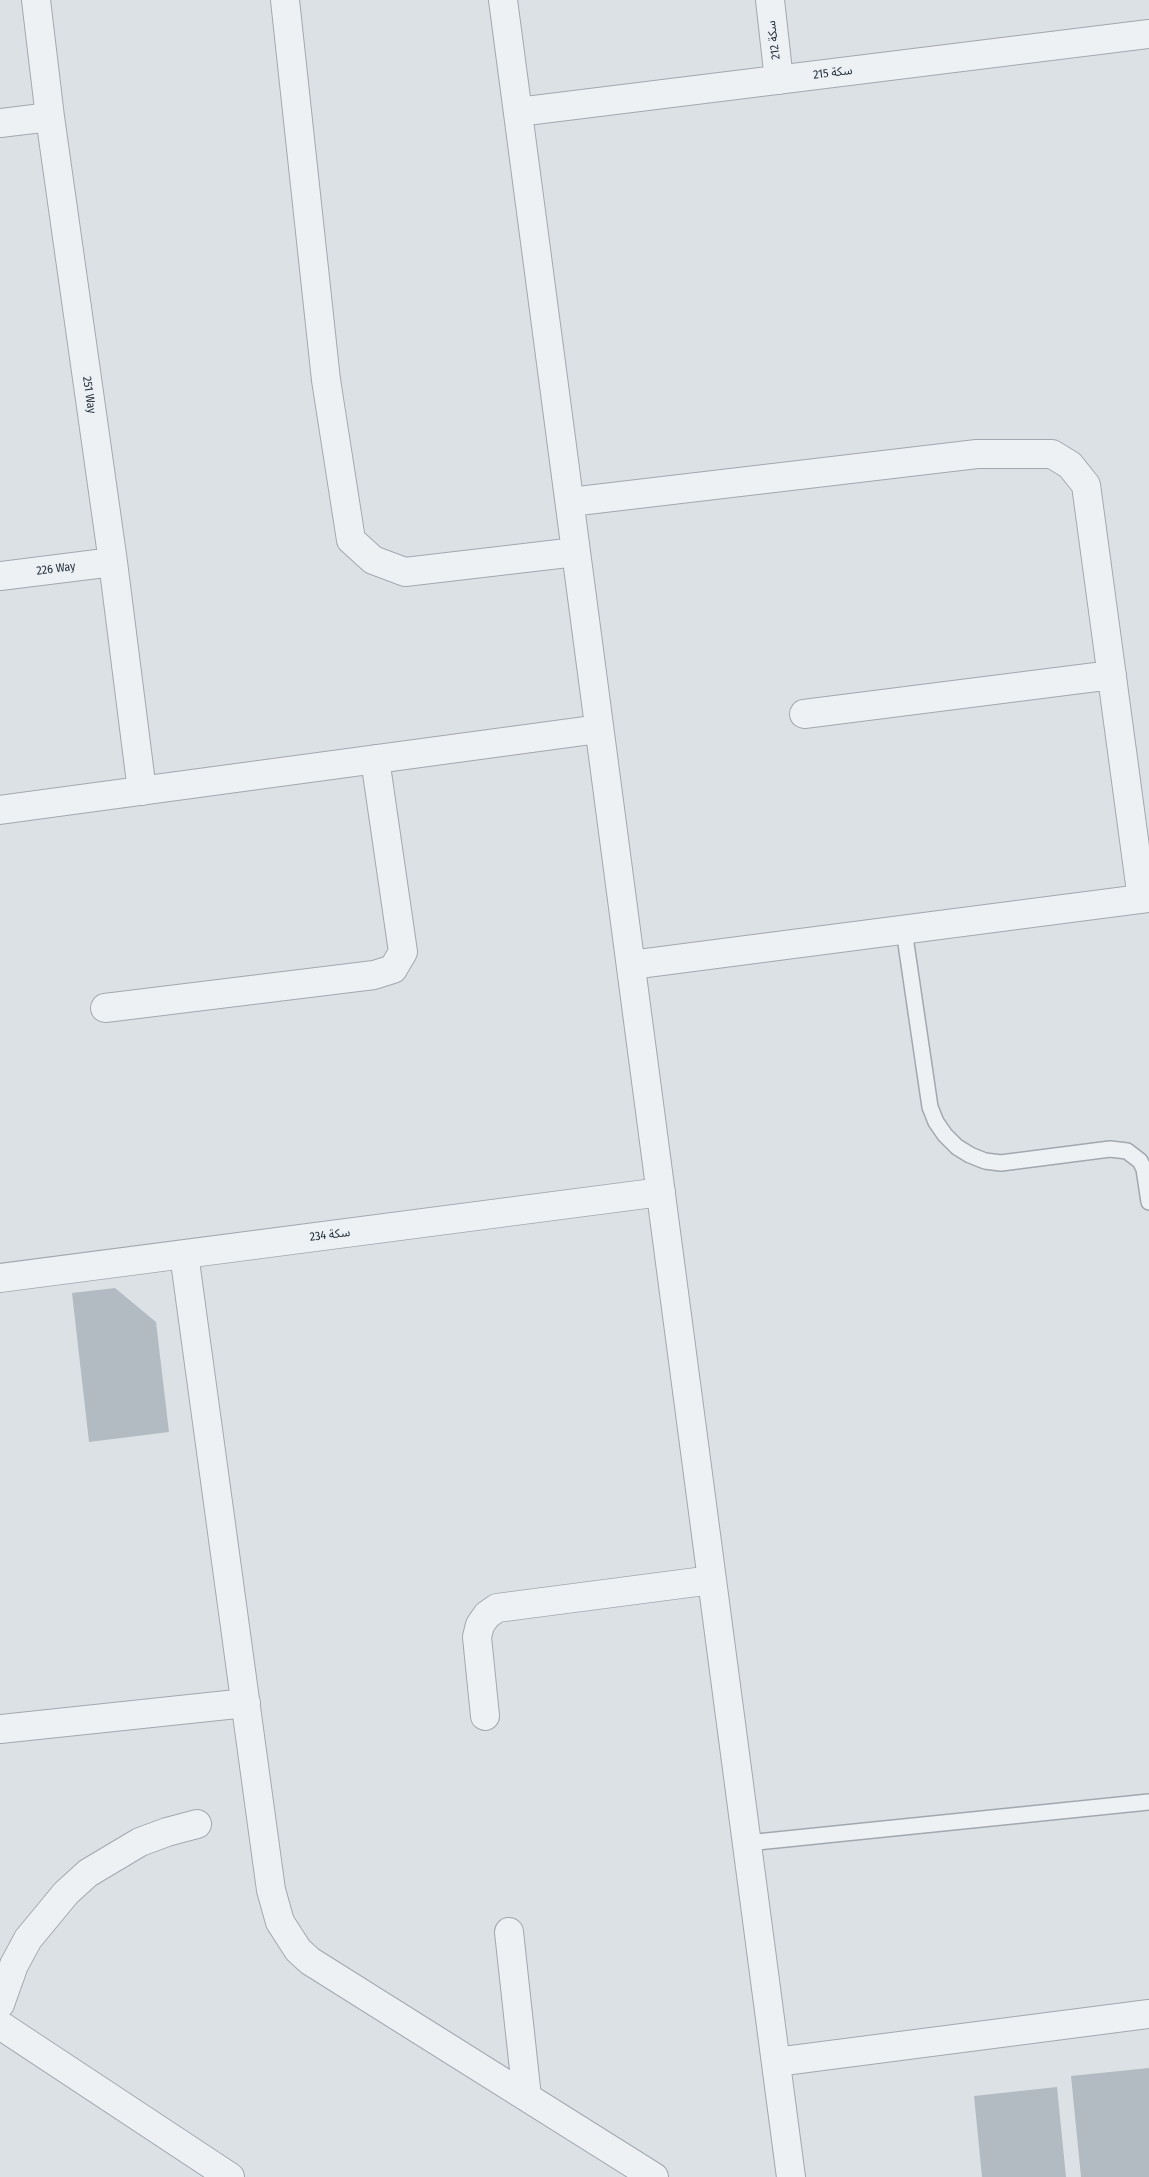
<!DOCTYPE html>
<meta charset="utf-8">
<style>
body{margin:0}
canvas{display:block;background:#dce1e6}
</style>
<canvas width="1149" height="2177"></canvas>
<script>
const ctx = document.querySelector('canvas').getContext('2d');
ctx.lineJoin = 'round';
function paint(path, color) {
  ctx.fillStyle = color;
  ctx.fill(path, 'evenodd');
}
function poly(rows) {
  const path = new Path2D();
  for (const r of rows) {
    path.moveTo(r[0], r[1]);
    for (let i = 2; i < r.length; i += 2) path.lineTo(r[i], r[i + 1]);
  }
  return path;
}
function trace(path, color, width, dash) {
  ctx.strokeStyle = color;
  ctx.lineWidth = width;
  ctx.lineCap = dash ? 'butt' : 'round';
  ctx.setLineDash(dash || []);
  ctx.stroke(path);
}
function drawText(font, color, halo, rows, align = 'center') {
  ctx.font = font + ' "Fira Sans Condensed","Noto Sans Arabic",sans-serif';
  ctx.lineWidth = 5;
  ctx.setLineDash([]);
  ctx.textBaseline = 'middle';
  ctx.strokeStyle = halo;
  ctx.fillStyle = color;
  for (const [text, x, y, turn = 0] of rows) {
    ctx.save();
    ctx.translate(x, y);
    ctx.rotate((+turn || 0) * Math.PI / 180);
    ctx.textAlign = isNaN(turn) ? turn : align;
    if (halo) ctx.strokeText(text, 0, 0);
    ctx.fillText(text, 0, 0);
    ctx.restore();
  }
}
paint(poly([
 [115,1288,156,1322,169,1432,89,1442,72,1293],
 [1149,2068,1149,2177,1081,2177,1071,2076],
 [1057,2087,1066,2177,982,2177,974,2096]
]), '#b3bbc2');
const lane = poly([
 [904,930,930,1107,936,1122,945,1135,957,1147,970,1155,985,1161,1001,1163,1110,1149,1127,1151,1140,1161,1144,1169,1149,1202],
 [747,1843,1149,1802]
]);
const street = poly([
 [36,0,50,117,113,562,142,791],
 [285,0,326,380,351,540,373,560,405,572,576,552],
 [503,0,791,2177],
 [770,0,779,80],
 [518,112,1149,34],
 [0,123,50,117],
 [570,502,977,454,1052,454,1070,465,1086,485,1142,899],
 [0,576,113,562],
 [804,714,1112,675],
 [0,810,599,729],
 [631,965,1149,898],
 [105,1008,374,975,393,969,403,952,375,759],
 [184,1254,271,1890,280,1922,298,1950,310,1961,654,2177],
 [0,1278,661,1192],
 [485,1716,477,1637,480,1625,487,1615,497,1608,712,1580],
 [0,1729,246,1703],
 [509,1932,527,2097],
 [0,2004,14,1965,28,1939,66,1893,88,1873,140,1842,167,1832,197,1824],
 [0,2025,230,2177],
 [776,2062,1149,2014]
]);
trace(lane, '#a2a8af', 18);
trace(street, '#a2a8af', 30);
trace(lane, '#eef1f4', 15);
trace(street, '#eef1f4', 28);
drawText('12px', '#26303b', '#ebf0f4', [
 ["سكة 212",774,40,-97],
 ["سكة 215",833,73,-7],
 ["251 Way",89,395,82],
 ["226 Way",56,569,-7],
 ["سكة 234",330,1235,-7]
]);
</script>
